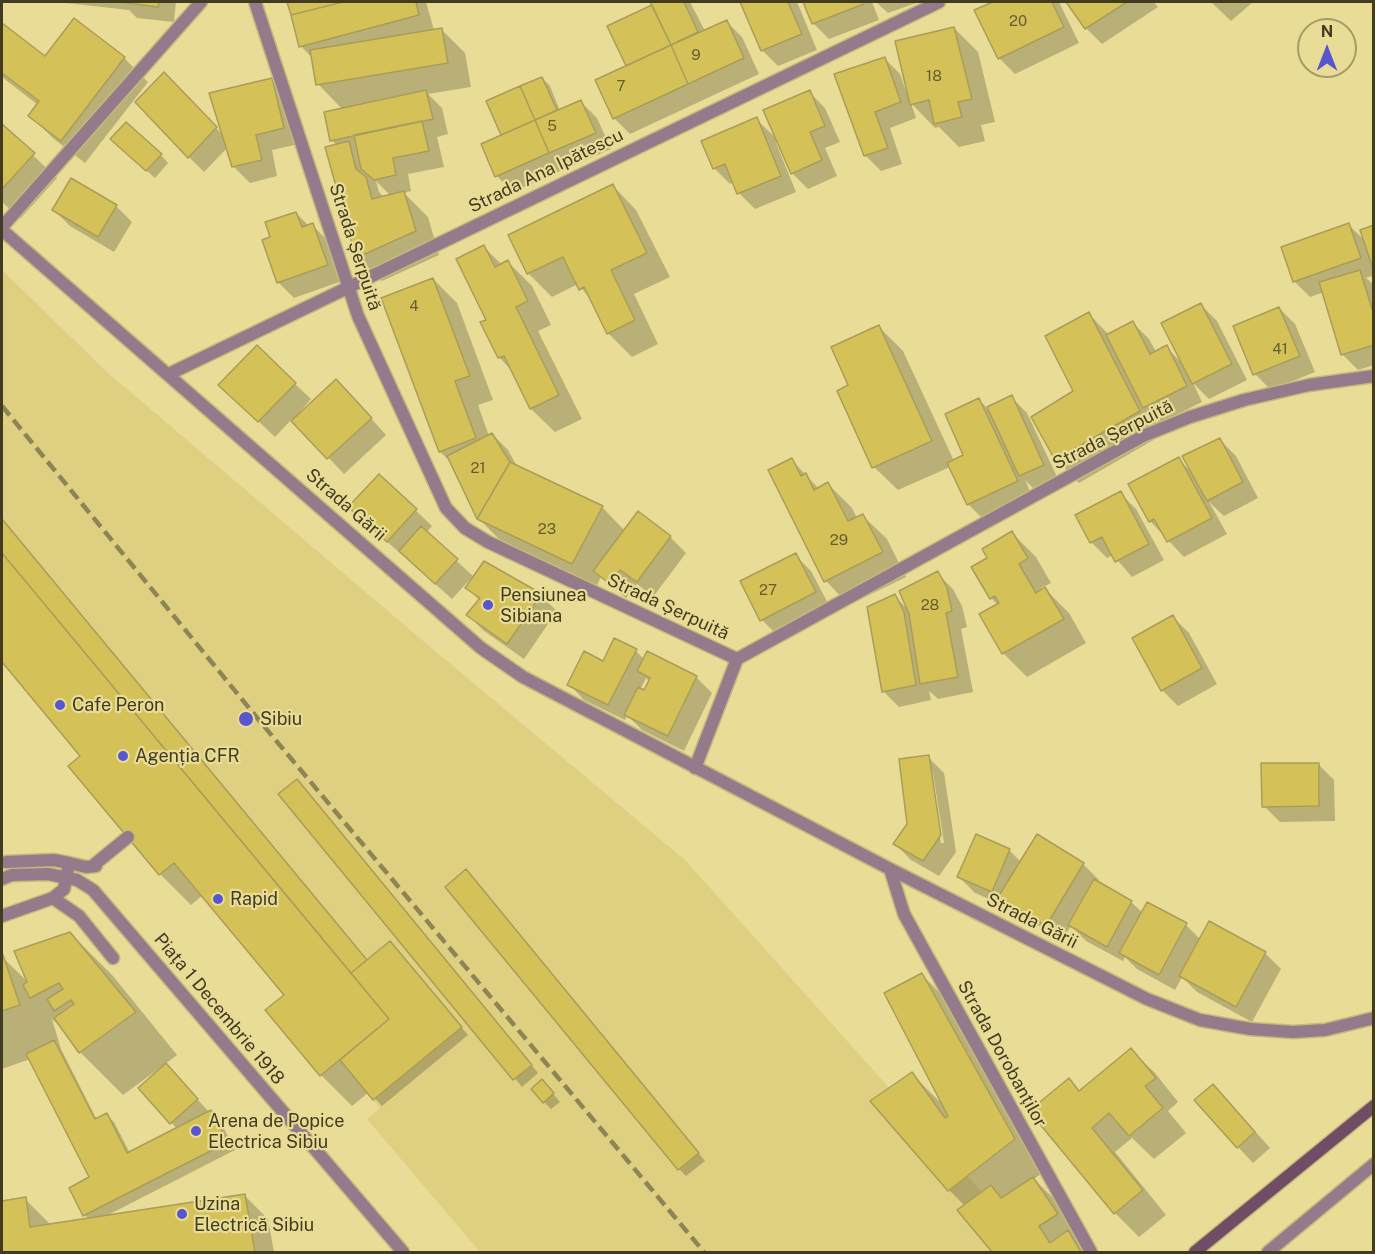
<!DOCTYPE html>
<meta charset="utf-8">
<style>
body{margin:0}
#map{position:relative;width:1375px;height:1254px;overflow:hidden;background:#e8dc96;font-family:"Public Sans",sans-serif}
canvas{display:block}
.frame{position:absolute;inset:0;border:3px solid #413c20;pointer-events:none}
.north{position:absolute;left:1297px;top:18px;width:60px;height:60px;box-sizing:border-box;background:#e8dc96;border:2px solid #a59c67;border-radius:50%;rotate:0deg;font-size:16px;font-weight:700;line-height:24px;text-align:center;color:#413c20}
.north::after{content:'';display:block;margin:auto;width:21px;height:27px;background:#5856ce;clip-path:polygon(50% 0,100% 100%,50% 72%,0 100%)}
</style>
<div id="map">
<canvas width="1375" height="1254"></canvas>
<div class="frame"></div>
<div class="north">N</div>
</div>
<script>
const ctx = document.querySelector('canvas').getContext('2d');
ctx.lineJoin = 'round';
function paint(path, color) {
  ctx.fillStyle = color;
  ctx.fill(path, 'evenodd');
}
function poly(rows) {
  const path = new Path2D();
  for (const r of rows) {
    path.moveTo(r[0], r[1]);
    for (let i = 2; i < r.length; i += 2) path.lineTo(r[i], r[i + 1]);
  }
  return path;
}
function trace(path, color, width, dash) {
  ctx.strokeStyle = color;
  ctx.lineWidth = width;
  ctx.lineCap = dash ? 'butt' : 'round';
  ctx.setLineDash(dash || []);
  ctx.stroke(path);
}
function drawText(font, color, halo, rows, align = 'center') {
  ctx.font = font + ' "Public Sans",sans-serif';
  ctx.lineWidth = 4.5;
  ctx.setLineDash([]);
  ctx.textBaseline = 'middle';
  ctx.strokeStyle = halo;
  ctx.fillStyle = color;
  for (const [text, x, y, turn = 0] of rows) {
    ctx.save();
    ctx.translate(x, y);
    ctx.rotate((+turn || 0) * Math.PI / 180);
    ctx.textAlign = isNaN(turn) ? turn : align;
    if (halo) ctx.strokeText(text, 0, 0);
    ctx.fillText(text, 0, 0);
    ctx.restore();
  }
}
paint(poly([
 [2,270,108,373,416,635,686,861,1036,1252,480,1252,367,1119,380,1108,340,1060,320,1076,265,1010,283,995,174,863,159,875,68,766,80,756,2,662]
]), '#decf81');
paint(poly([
 [57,2,176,2,174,22,137,18,129,10],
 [289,2,426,2,434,30,441,29,465,53,471,87,428,94,442,108,448,134,437,137,444,167,408,174,411,191,404,193,428,217,439,255,382,281,358,257,337,145,331,140,343,110,318,84,313,59,301,46],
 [376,181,391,196,385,198,379,192],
 [652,2,690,2,705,31,726,21,742,37,759,74,630,134,614,118,654,5],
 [742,2,797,2,817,50,778,66,762,50],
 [805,2,872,2,879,20,829,39,813,23],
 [876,2,919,2,888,13],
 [996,2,1059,2,1079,43,1015,74,999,58,976,11],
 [1068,2,1154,2,1158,7,1102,44,1086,28],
 [1211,2,1253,2,1231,21],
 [2,25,45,58,124,58,148,82,85,163,54,139,30,116,38,105,2,77],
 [954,28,978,52,995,122,981,125,985,141,959,147,939,127,935,128,911,103,916,118,890,128,902,164,881,171,865,155,884,58,900,74,906,91,908,90],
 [542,78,550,86,560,111,581,102,597,118,611,149,512,192,497,176,502,136,488,102],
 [271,80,287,96,299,144,272,150,277,176,250,183,234,167,228,147,204,172,189,157,180,90,224,136],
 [809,92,825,108,840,142,825,148,837,176,808,189,792,173,778,142,776,143,796,192,755,209,739,193,734,182,730,184,714,168,756,119,777,139],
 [2,126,57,178,20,219,2,202],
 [120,147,161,155,168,163,155,178],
 [613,186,636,210,670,277,634,294,658,344,632,357,608,333,593,302,578,284,552,297,528,273],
 [116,206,132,222,114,252,70,226,54,210],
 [296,213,309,226,312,225,328,241,342,281,294,298,278,282,272,238],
 [1349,225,1365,241,1374,227,1374,275,1366,278,1374,285,1374,365,1358,370,1342,354,1324,292,1310,297,1294,281],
 [484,247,502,265,508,262,532,286,551,325,538,331,582,419,555,432,531,409,513,372,499,357],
 [433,279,457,303,493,400,478,405,489,436,492,434,508,450,518,468,602,507,625,531,670,537,686,553,653,597,637,584,626,598,601,577,596,587,502,542,478,518,453,464,440,452,382,298],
 [1201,305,1217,321,1247,380,1209,399,1193,383,1202,402,1160,423,1154,417,1162,435,1079,483,1056,459,1075,392,1089,314,1109,335,1133,323,1149,339,1156,352,1166,347,1183,364],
 [1279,308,1295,324,1315,372,1271,390,1255,374],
 [879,327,903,351,954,461,965,456,979,400,987,408,1011,397,1027,413,1059,481,1036,491,1025,480,1033,498,984,520,968,504,950,467,898,490,874,467,850,386],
 [295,384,311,399,297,415,298,416,352,397,386,435,344,474,292,419,275,437,236,400],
 [1220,440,1236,456,1258,498,1224,516,1209,502,1227,534,1184,557,1150,521,1178,459,1192,472],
 [792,460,819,489,828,484,852,508,857,518,863,516,887,539,906,577,849,605,826,581],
 [379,476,432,526,426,533,473,576,452,599,366,523],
 [1120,493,1136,509,1164,560,1132,577,1113,555,1107,558,1091,542],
 [2,520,368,961,398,951,468,1035,382,1106,369,1092,352,1106,321,1075,268,1010,286,995,203,895,191,905,160,874,82,756,4,662,2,664],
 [1012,533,1036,557,1051,583,1041,588,1043,591,1045,589,1069,613,1086,643,1027,677,1003,653,998,605,991,598],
 [795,555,811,571,831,609,778,636,762,620,742,582],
 [484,563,541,596,557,611,524,659,484,631,468,615,480,601,467,588],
 [937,573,953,589,962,606,967,627,961,629,973,692,938,699,929,691,931,700,899,707,883,691,895,596,908,610],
 [1173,617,1189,633,1217,684,1178,706,1162,690],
 [636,651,645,660,696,677,712,693,684,751,642,730,627,715,625,720,584,700,569,684,604,663],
 [646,678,650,682,645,692,640,690],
 [928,757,944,773,956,852,939,876,911,860,895,844,909,824],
 [930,773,933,773,944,843,941,843],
 [1318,764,1334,780,1335,821,1280,822,1264,806],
 [297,781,538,1073,522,1087,280,795],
 [1009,850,1021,862,1083,864,1099,880,1097,883,1131,902,1143,913,1186,925,1201,940,1265,953,1281,969,1252,1022,1197,992,1182,977,1175,990,1137,969,1125,957,1123,961,1086,941,1071,926,1062,940,1016,912,1009,905,1008,907,975,893,959,877],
 [474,879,705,1161,686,1176,679,1169],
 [70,933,113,976,177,1055,165,1064,209,1112,211,1111,219,1119,235,1150,104,1217,245,1196,268,1219,274,1252,2,1252,2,1203,25,1199,49,1223,50,1226,89,1220,85,1215,91,1178,30,1059,2,1069,2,957,29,983],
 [52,1019,66,1032,80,1052,123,1095,157,1070,171,1122,177,1129,130,1153,114,1122,107,1115,97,1120,61,1049],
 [922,975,953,1006,1045,1171,1034,1179,1057,1202,1080,1239,1077,1241,1089,1252,994,1252,959,1210,965,1206,949,1190,912,1074,943,1105],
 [1131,1050,1155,1073,1178,1102,1168,1111,1186,1133,1154,1159,1132,1138,1115,1152,1166,1215,1139,1237,1115,1213,1069,1080,1080,1092],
 [549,1089,560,1102,551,1109,544,1102],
 [1229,1102,1270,1148,1253,1163,1238,1147]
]), '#0003');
const building = poly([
 [120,2,159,2,158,7,120,2],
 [287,2,343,2,291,15,287,2],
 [343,2,416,2,419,15,299,47,291,15,343,2],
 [650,2,684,2,698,32,671,45,650,2],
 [740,2,788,2,802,34,761,51,740,2],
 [803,2,863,2,864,4,812,24,803,2],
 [993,2,1052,2,1064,27,998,59,974,10,993,2],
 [1066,2,1127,2,1085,29,1066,2],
 [652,5,671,45,626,66,607,26,652,5],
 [74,18,125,57,61,141,28,116,39,101,2,73,2,23,45,56,74,18],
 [727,20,744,58,688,84,671,45,727,20],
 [954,27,972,99,958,102,962,117,934,124,929,100,910,105,895,41,954,27],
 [442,28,448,63,316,85,310,50,442,28],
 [671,45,688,84,613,119,595,80,671,45],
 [885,57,901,102,875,112,888,148,864,156,834,74,885,57],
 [164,72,217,127,188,158,135,102,164,72],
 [542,77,557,110,535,120,520,86,542,77],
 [272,78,284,128,256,135,262,160,232,167,209,93,272,78],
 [520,86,535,120,501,135,486,101,520,86],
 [426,90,433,119,330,141,324,112,426,90],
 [810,90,825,126,810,132,822,160,791,174,763,110,810,90],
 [581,100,596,133,549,153,535,120,581,100],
 [757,117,781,176,737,194,725,164,713,169,701,141,757,117],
 [535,120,549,153,495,177,481,144,535,120],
 [422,121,429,151,393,158,396,175,374,180,361,169,354,135,422,121],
 [126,122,162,154,146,171,110,139,126,122],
 [2,124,35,153,2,189,2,124],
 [349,141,356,169,366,177,372,199,404,191,416,231,356,258,325,147,349,141],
 [71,178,117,205,98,237,52,210,71,178],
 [613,184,647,253,611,270,635,320,607,334,584,287,579,290,563,257,527,274,508,235,613,184],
 [296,212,302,227,313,223,328,265,277,283,262,240,270,237,265,222,296,212],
 [1349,223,1361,258,1293,282,1281,247,1349,223],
 [1374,225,1374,272,1360,230,1374,225],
 [484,245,495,267,508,260,528,301,516,307,559,395,530,409,504,356,498,358,480,322,486,320,456,259,484,245],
 [1360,270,1374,315,1374,345,1341,355,1319,282,1360,270],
 [433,278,470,376,455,381,476,438,439,452,381,298,433,278],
 [1201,303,1232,364,1192,384,1161,323,1201,303],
 [1279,307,1300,356,1253,375,1233,326,1279,307],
 [1089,312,1140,411,1055,460,1031,417,1073,391,1045,336,1089,312],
 [1133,321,1150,354,1167,345,1187,386,1143,408,1106,335,1133,321],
 [879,325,932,441,872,468,837,391,848,385,831,347,879,325],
 [257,345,296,383,258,422,218,385,257,345],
 [336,379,372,418,327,459,291,421,336,379],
 [1012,395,1044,465,1019,476,987,407,1012,395],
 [979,398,1018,481,967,505,947,463,963,455,945,414,979,398],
 [492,433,510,462,477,519,447,456,492,433],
 [1220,438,1243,482,1207,501,1182,456,1220,438],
 [1179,457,1212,518,1167,542,1154,519,1149,522,1128,484,1179,457],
 [792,458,801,476,806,473,814,490,828,482,848,521,863,514,883,552,824,582,768,470,792,458],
 [510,462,603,506,572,564,477,519,510,462],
 [379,474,417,509,387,542,348,507,379,474],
 [1121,491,1149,544,1115,562,1102,537,1090,543,1075,515,1121,491],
 [638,511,671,536,637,582,620,570,610,584,593,571,638,511],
 [2,519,367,960,351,973,2,553,2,519],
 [421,526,458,559,435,584,399,551,421,526],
 [1012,531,1028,558,1019,564,1036,593,1045,587,1064,619,1002,654,979,614,999,603,995,596,990,599,971,567,987,558,982,549,1012,531],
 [2,553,389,1019,320,1076,265,1010,284,995,174,863,159,875,68,766,80,756,2,662,2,553],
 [796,553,816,592,760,621,740,581,796,553],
 [484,561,542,594,507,644,466,615,480,598,465,588,484,561],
 [938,571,947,588,952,611,946,613,958,677,920,684,909,614,899,591,938,571],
 [895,594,904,612,916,685,882,692,867,607,895,594],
 [1173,615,1202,668,1161,691,1132,638,1173,615],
 [614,638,637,649,608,705,567,685,584,651,603,661,614,638],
 [647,651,697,676,668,736,624,715,638,687,644,690,650,678,637,671,647,651],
 [929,755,941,835,923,861,893,844,907,824,899,759,929,755],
 [1261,763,1319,763,1319,806,1262,807,1261,763],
 [297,779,532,1065,513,1080,278,794,297,779],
 [976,834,1010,849,992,892,957,877,976,834],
 [1037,834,1084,863,1046,926,998,897,1037,834],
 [466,869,699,1153,678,1170,445,887,466,869],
 [1094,879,1132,901,1107,947,1068,925,1094,879],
 [1147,902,1187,923,1159,975,1119,953,1147,902],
 [1209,921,1266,952,1236,1007,1179,976,1209,921],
 [70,932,136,1012,79,1053,54,1018,74,1004,71,1000,54,1011,47,999,63,989,59,983,30,998,23,985,27,982,14,951,70,932],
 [390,941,462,1027,373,1100,340,1060,389,1019,351,973,390,941],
 [2,955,3,955,20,1005,2,1011,2,955],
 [922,973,1015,1139,948,1191,870,1101,912,1072,945,1118,948,1116,884,993,922,973],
 [54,1040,95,1119,107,1113,127,1153,211,1110,228,1142,83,1216,69,1188,89,1177,26,1054,54,1040],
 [1131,1048,1156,1078,1145,1086,1163,1108,1129,1136,1109,1113,1092,1128,1143,1190,1114,1214,1029,1111,1069,1078,1079,1091,1131,1048],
 [166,1063,198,1099,170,1124,138,1088,166,1063],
 [542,1079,554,1093,543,1103,531,1089,542,1079],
 [1213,1084,1255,1132,1237,1148,1194,1100,1213,1084],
 [1033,1177,1058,1214,1039,1226,1050,1243,1068,1230,1081,1252,992,1252,957,1210,991,1185,1001,1198,1033,1177],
 [245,1194,255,1252,2,1252,2,1201,26,1197,30,1227,245,1194]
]);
paint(building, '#d4c158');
trace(building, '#a99d59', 1.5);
const service = poly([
 [1268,1252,1374,1164]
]);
const pedestrian = poly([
 [69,863,86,867,96,866,95,864,128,837],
 [53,898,79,916,113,958],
 [2,916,53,898,64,889,69,863,54,860,6,862]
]);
const minor = poly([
 [255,2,358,316,446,508,465,528,488,542,737,659],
 [2,227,201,2],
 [2,230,481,648,523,677,890,869,1147,999,1200,1020,1250,1029,1293,1032,1325,1030,1374,1018],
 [169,374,939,2],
 [737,659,1143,436,1190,417,1244,400,1309,385,1374,376],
 [695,768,737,659],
 [890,869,904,914,1091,1252]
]);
const tertiary = poly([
 [2,879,12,875,48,874,77,880,93,890,403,1252]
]);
const secondary = poly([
 [1195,1252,1374,1106]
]);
trace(service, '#c3b97c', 15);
trace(pedestrian, '#c3b97c', 15);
trace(minor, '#c3b97c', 15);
trace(tertiary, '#c3b97c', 15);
trace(secondary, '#c3b97c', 15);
trace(service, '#947a8b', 12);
trace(pedestrian, '#947a8b', 12);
trace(minor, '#947a8b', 12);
trace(tertiary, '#947a8b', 12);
trace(secondary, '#714c65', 12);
trace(poly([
 [2,406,263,725,704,1252]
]), '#8d8556', 4.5, [12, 6]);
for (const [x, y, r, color] of [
 [488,605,6,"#5856ce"],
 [60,705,6,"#5856ce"],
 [246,719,8,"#5856ce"],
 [123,756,6,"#5856ce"],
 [218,899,6,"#5856ce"],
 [196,1131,6,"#5856ce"],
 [182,1214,6,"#5856ce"]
]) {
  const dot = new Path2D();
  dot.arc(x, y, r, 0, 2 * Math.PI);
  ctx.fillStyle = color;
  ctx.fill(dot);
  trace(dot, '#e8dc96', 2);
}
drawText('15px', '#665d2e', null, [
 ["20",1018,21],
 ["9",696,55],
 ["18",934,76],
 ["7",621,86],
 ["5",552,126],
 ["4",414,306],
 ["41",1280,349],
 ["21",478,468],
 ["23",547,529],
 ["29",839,540],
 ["27",768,590],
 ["28",930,605]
]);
drawText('18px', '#413c20', '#e8dc96', [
 ["Strada Ana Ipătescu",546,171,-26],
 ["Strada Șerpuită",355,247,72],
 ["Strada Șerpuită",1113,435,-27],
 ["Strada Gării",346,505,41],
 ["Strada Șerpuită",668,607,25],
 ["Strada Gării",1032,921,27],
 ["Piața 1 Decembrie 1918",219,1009,50],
 ["Strada Dorobanților",1002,1054,61]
]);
drawText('18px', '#413c20', '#e8dc96', [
 ["Pensiunea",500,595],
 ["Sibiana",500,616],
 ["Cafe Peron",72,705],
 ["Sibiu",260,719],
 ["Agenția CFR",135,756],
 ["Rapid",230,899],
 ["Arena de Popice",208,1121],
 ["Electrica Sibiu",208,1142],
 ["Uzina",194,1204],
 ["Electrică Sibiu",194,1225]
], 'left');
</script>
